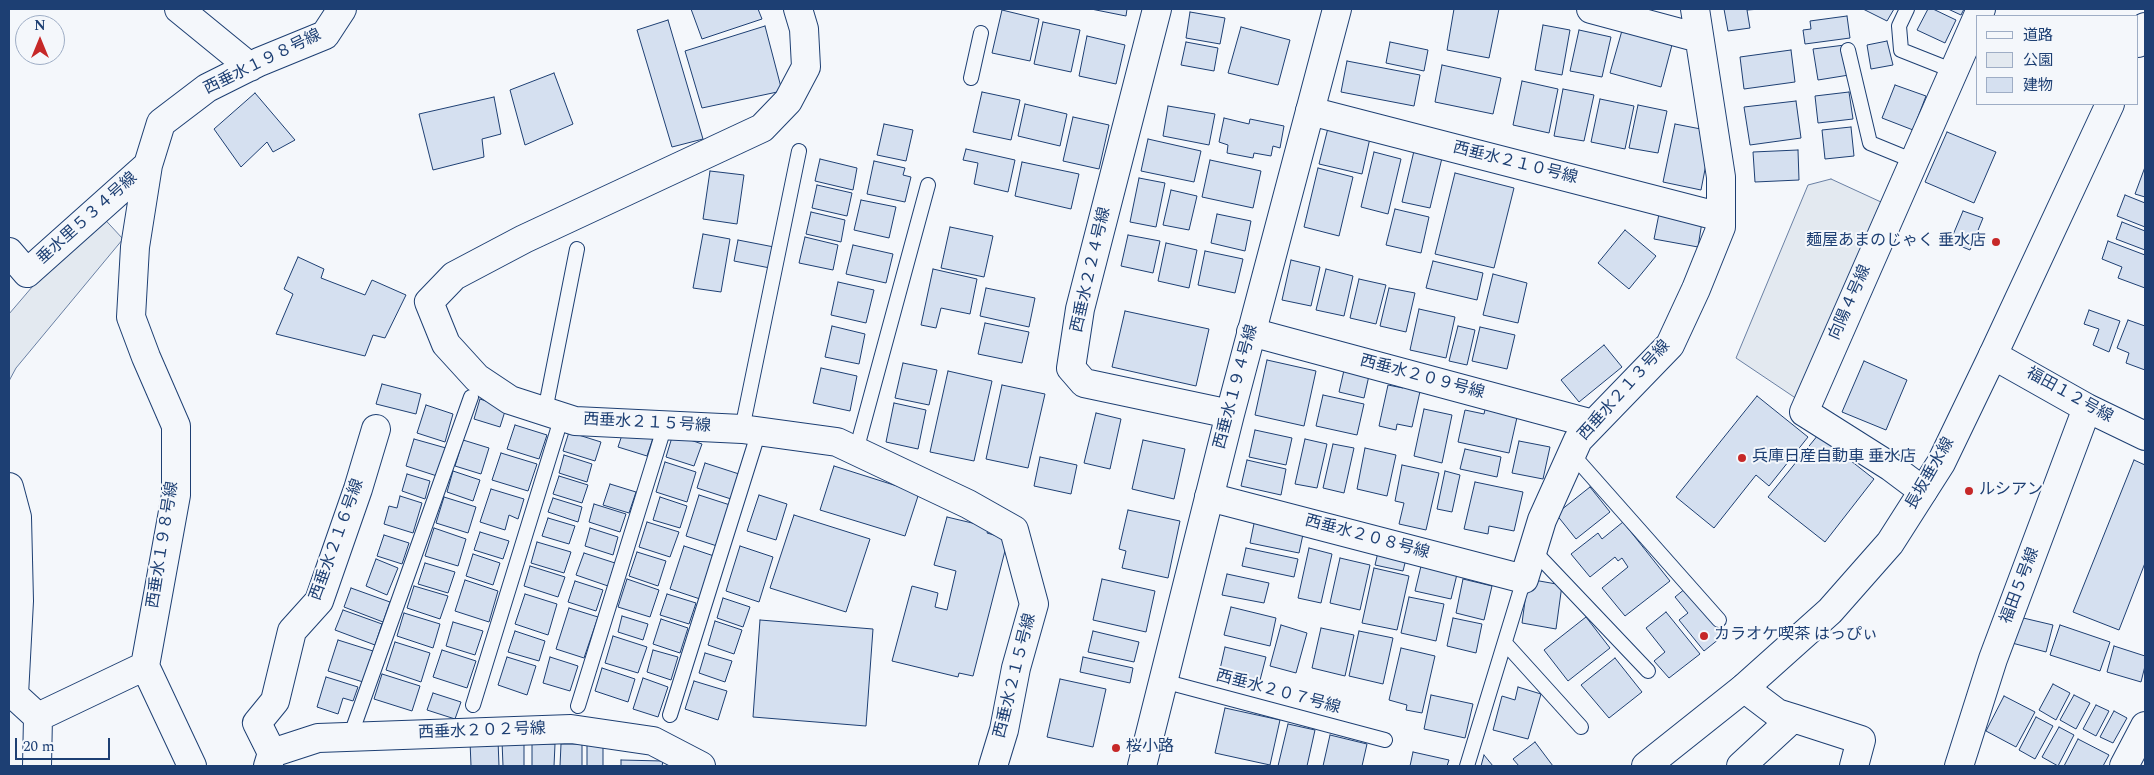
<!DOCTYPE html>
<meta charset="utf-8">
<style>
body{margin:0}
#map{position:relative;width:2154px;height:775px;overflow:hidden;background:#f4f7fb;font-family:Spectral,"Noto Sans JP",serif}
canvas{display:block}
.frame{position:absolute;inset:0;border:10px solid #1d3f73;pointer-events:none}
.legend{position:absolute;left:1976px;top:15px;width:162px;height:90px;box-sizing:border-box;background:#f4f7fb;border:1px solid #9eadc5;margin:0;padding:6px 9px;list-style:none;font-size:15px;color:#1d3f73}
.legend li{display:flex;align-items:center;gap:10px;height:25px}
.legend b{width:25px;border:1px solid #9eadc5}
.north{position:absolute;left:15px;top:15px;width:50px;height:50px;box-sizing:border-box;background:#f4f7fb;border:1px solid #9eadc5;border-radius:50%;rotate:0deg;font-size:14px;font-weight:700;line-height:20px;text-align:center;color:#1d3f73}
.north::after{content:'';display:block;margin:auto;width:18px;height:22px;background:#c62828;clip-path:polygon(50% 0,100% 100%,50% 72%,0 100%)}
.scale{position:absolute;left:15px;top:738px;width:95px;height:22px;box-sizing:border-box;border:2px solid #1d3f73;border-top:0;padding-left:6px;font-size:15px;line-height:18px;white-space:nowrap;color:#1d3f73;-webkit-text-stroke:4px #f4f7fb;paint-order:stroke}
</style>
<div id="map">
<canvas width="2154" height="775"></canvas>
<div class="frame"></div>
<ul class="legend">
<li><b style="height:6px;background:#f4f7fb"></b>道路</li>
<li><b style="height:14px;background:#e3e9f0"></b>公園</li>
<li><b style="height:14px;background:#d5e0f0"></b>建物</li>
</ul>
<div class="north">N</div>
<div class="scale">20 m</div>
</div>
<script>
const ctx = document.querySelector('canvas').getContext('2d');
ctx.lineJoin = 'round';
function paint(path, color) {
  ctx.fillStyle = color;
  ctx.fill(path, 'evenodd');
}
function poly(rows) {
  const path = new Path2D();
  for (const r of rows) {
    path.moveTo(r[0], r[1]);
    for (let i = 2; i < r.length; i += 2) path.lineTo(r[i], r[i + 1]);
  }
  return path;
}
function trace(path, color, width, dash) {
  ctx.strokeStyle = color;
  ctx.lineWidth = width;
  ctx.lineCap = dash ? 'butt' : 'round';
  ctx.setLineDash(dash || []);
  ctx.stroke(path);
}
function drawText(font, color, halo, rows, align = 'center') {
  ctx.font = font + ' Spectral,"Noto Sans JP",serif';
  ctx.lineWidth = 4;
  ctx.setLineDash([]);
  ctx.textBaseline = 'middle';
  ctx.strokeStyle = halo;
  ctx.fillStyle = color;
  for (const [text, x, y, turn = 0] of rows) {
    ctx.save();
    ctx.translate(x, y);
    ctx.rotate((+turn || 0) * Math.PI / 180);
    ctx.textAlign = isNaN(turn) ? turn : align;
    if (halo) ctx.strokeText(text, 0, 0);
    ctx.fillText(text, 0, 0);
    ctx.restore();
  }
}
const green = poly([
 [1831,179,1881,202,1797,399,1736,358,1808,185,1831,179],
 [97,211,123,239,16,368,9,381,9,314,97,211]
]);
paint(green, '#e3e9f0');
trace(green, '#687fa3', 1);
const building = poly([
 [691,9,758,9,762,19,702,39,691,9],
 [1091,9,1127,9,1126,16,1091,9],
 [1454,9,1499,9,1489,58,1447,50,1454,9],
 [1724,9,1761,9,1747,10,1750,28,1728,31,1724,9],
 [1863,9,1894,9,1887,21,1863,9],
 [1928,9,1933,9,1956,20,1945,43,1917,30,1928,9],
 [1948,9,1964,9,1961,15,1948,9],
 [1002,10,1039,19,1030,61,992,53,1002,10],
 [1190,12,1225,18,1220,44,1186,38,1190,12],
 [1847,16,1850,38,1805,44,1803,30,1811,29,1810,21,1847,16],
 [668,20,703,139,672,147,637,30,668,20],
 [1043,22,1080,30,1071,72,1034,64,1043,22],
 [1543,25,1570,30,1562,75,1535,70,1543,25],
 [765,26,782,91,702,108,685,51,765,26],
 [1241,27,1290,40,1278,85,1228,73,1241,27],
 [1623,27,1673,41,1661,87,1610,73,1623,27],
 [1579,30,1611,37,1602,77,1570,71,1579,30],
 [1087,36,1125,45,1116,84,1079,76,1087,36],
 [1887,41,1893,65,1871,69,1867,45,1887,41],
 [1186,42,1218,48,1214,71,1181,65,1186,42],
 [1390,42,1428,50,1424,71,1386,63,1390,42],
 [1845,45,1849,75,1818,80,1813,49,1845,45],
 [1791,50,1795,82,1744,89,1740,57,1791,50],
 [1347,61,1420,75,1414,106,1341,92,1347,61],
 [1442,65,1501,78,1493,114,1435,102,1442,65],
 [554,73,573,124,525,145,510,90,554,73],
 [1522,81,1558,89,1549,133,1513,125,1522,81],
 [1895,85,1926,96,1913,130,1882,118,1895,85],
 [1563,89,1594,95,1584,141,1554,136,1563,89],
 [982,92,1020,100,1011,140,973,132,982,92],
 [1849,92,1853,119,1818,123,1815,96,1849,92],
 [255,93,295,140,273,152,267,142,241,167,214,129,255,93],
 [494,97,501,134,482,139,484,157,433,170,419,114,494,97],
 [1600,99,1634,106,1625,149,1591,142,1600,99],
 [1796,101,1801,138,1750,145,1744,107,1796,101],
 [1025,104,1067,114,1060,146,1018,136,1025,104],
 [1638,105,1667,111,1658,153,1629,148,1638,105],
 [1168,106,1215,114,1209,145,1163,136,1168,106],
 [1073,117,1109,125,1099,169,1063,161,1073,117],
 [1224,118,1249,124,1250,119,1284,126,1280,148,1273,146,1271,156,1254,153,1253,158,1227,153,1228,145,1219,142,1224,118],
 [884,124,913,130,906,161,877,155,884,124],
 [1675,124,1706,130,1707,159,1701,190,1663,182,1675,124],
 [1851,127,1854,156,1825,159,1822,130,1851,127],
 [1328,128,1370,138,1362,174,1319,164,1328,128],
 [1947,132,1996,152,1974,203,1925,182,1947,132],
 [1148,139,1201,151,1194,182,1141,171,1148,139],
 [966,149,1015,160,1008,192,974,184,978,163,963,160,966,149],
 [1798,150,1799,180,1755,182,1753,152,1798,150],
 [1414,151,1442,158,1430,208,1402,202,1414,151],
 [1374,152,1401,159,1388,214,1361,207,1374,152],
 [820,159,857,168,853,190,815,181,820,159],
 [1210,160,1261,171,1253,208,1202,197,1210,160],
 [874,161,905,168,903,175,911,177,905,202,867,194,874,161],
 [1022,162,1079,174,1071,209,1015,196,1022,162],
 [2145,167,2145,197,2135,194,2145,167],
 [1318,168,1353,177,1339,236,1304,227,1318,168],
 [710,171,744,175,737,224,703,219,710,171],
 [1455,173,1514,188,1494,268,1435,254,1455,173],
 [1139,178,1165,183,1156,227,1130,222,1139,178],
 [817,185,852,193,847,216,812,208,817,185],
 [1171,190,1197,196,1189,230,1163,225,1171,190],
 [2125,195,2145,203,2145,227,2117,216,2125,195],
 [861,200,896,207,889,238,854,230,861,200],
 [1395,209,1429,217,1421,253,1386,245,1395,209],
 [1963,211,1983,218,1970,250,1950,242,1963,211],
 [811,212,845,220,841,242,806,234,811,212],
 [1217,214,1251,221,1245,251,1211,243,1217,214],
 [1659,214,1702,222,1698,247,1654,239,1659,214],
 [2122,222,2145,231,2145,250,2116,239,2122,222],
 [950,227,993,236,984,277,941,268,950,227],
 [1625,230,1656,256,1629,289,1598,263,1625,230],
 [703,234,730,239,721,292,693,288,703,234],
 [1128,235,1160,241,1153,273,1121,266,1128,235],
 [805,237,838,245,833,270,799,263,805,237],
 [738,240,774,247,770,268,734,261,738,240],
 [2108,241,2145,255,2145,288,2118,278,2122,267,2102,259,2108,241],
 [1166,243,1197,250,1189,288,1158,281,1166,243],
 [853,245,893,254,886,283,846,274,853,245],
 [1205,251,1243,259,1235,293,1198,285,1205,251],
 [298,257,324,269,321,278,365,295,372,280,406,295,385,338,373,335,365,356,276,334,293,294,284,289,298,257],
 [1291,260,1320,267,1311,306,1282,300,1291,260],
 [1433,261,1483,273,1477,300,1426,288,1433,261],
 [933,269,977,279,970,314,941,308,936,328,921,325,933,269],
 [1326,269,1353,276,1344,316,1316,310,1326,269],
 [1493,274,1527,283,1518,323,1483,315,1493,274],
 [1359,279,1386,285,1376,324,1350,318,1359,279],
 [838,282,874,290,866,323,831,315,838,282],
 [986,288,1035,298,1029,327,980,316,986,288],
 [1389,288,1415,293,1406,332,1380,326,1389,288],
 [1419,309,1455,317,1446,358,1410,350,1419,309],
 [2089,310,2120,321,2109,352,2093,345,2099,329,2084,324,2089,310],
 [1125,311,1209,329,1196,386,1112,367,1125,311],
 [2128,320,2145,326,2145,370,2126,363,2129,353,2117,348,2128,320],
 [985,323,1029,332,1022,363,978,354,985,323],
 [832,326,865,334,859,364,825,357,832,326],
 [1458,326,1475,330,1467,365,1449,361,1458,326],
 [1480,327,1515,335,1507,369,1472,361,1480,327],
 [1604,345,1622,367,1579,402,1561,380,1604,345],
 [1267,360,1316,371,1304,426,1255,415,1267,360],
 [1864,361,1907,380,1886,430,1842,412,1864,361],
 [903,363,937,370,929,405,895,398,903,363],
 [1345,366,1370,371,1364,398,1339,392,1345,366],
 [821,368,857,376,850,411,813,403,821,368],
 [948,371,992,381,974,461,930,452,948,371],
 [1404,383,1421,387,1412,427,1397,424,1396,430,1379,426,1388,385,1403,388,1404,383],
 [382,384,421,394,416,414,376,404,382,384],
 [1002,385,1045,394,1028,468,986,459,1002,385],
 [1323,395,1364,404,1357,435,1316,426,1323,395],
 [1757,396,1808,437,1769,486,1756,475,1714,528,1676,497,1757,396],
 [480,399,506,408,500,427,474,419,480,399],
 [894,403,926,410,918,449,886,442,894,403],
 [426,405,453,414,445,442,417,433,426,405],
 [1486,405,1518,413,1509,453,1458,442,1465,410,1484,414,1486,405],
 [1424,409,1452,415,1442,463,1414,456,1424,409],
 [1096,413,1121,419,1110,469,1084,463,1096,413],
 [515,425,547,435,539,459,507,449,515,425],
 [624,429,653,438,647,456,618,447,624,429],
 [1255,430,1292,438,1286,465,1249,457,1255,430],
 [569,432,601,442,595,461,563,451,569,432],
 [673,434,702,444,694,466,666,457,673,434],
 [1818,435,1874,479,1825,542,1768,497,1818,435],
 [414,439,446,448,437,476,406,466,414,439],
 [1305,439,1327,444,1317,488,1295,484,1305,439],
 [463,440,489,448,481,474,455,466,463,440],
 [1143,440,1185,449,1174,499,1132,489,1143,440],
 [1519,441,1550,447,1543,479,1512,473,1519,441],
 [1333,444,1354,448,1344,493,1323,488,1333,444],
 [1365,448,1396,455,1387,496,1357,489,1365,448],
 [1465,449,1501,457,1497,477,1460,469,1465,449],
 [501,453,537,464,528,491,492,480,501,453],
 [564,455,592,464,587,482,559,473,564,455],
 [1040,457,1077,465,1071,494,1034,486,1040,457],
 [1247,460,1286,469,1281,495,1241,486,1247,460],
 [2134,460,2145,465,2145,563,2119,630,2073,612,2134,460],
 [665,462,696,472,687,502,656,492,665,462],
 [705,463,739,474,731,499,697,488,705,463],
 [1402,465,1439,473,1426,530,1399,524,1404,503,1395,501,1402,465],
 [834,466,919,493,905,536,820,510,834,466],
 [453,471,480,480,473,501,447,492,453,471],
 [1445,471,1460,475,1452,512,1437,509,1445,471],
 [407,474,430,481,425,499,402,491,407,474],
 [559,476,588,485,582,503,553,494,559,476],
 [1475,482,1523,492,1514,531,1489,526,1488,534,1464,529,1475,482],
 [610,484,636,492,629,513,603,505,610,484],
 [1590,487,1610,512,1576,539,1556,514,1590,487],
 [491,489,524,499,518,519,509,515,505,530,480,522,491,489],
 [699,495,730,505,717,546,686,536,699,495],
 [759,495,787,504,776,540,747,531,759,495],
 [400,496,422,503,413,533,384,524,389,506,397,508,400,496],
 [444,497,476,507,468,533,436,523,444,497],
 [660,497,687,506,680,528,653,520,660,497],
 [553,498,582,507,578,522,548,512,553,498],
 [594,504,626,514,620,532,589,522,594,504],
 [1128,510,1180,521,1168,578,1122,568,1126,551,1119,549,1128,510],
 [1256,514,1305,525,1299,553,1250,543,1256,514],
 [794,515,870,539,846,612,770,588,794,515],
 [947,517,989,527,987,533,1008,539,973,676,959,673,958,677,892,661,912,586,938,593,935,607,947,610,956,571,934,565,947,517],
 [548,518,575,526,569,544,542,536,548,518],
 [647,522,679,532,670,557,639,547,647,522],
 [1623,522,1670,581,1625,616,1602,588,1628,567,1622,558,1618,561,1615,557,1590,577,1571,554,1598,533,1602,539,1623,522],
 [434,528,466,539,458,566,425,556,434,528],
 [590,528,618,537,613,555,585,546,590,528],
 [480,532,509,541,503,559,474,550,480,532],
 [384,535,409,543,402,564,377,556,384,535],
 [537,542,571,552,564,573,531,563,537,542],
 [684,546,714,556,700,599,670,589,684,546],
 [740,546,773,557,759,602,726,591,740,546],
 [1246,548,1298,559,1294,577,1242,566,1246,548],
 [1309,548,1332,554,1321,603,1298,598,1309,548],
 [1379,548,1407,555,1403,571,1375,565,1379,548],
 [637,552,666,561,658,586,629,576,637,552],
 [584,553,615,563,608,586,576,575,584,553],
 [473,554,500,563,493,585,466,576,473,554],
 [1340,558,1370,565,1360,610,1330,603,1340,558],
 [376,559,398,568,387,595,366,586,376,559],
 [1422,562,1458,570,1451,599,1415,591,1422,562],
 [425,563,455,572,448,593,418,584,425,563],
 [530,566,565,577,558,597,524,586,530,566],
 [1374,568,1409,576,1397,630,1362,623,1374,568],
 [1227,574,1269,583,1264,603,1222,595,1227,574],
 [627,579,659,590,650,617,618,607,627,579],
 [1102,579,1155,591,1146,632,1093,620,1102,579],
 [1463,579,1492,586,1484,620,1456,613,1463,579],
 [1528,579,1562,585,1556,629,1522,623,1528,579],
 [465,580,498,591,489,622,455,611,465,580],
 [575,581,603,590,596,611,568,602,575,581],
 [414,586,448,596,440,619,407,608,414,586],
 [351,588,390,602,383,622,344,607,351,588],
 [1686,588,1724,635,1704,651,1679,620,1688,613,1675,597,1686,588],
 [525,594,557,604,548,635,515,624,525,594],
 [667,594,696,603,689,624,660,615,667,594],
 [1409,597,1444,604,1436,641,1401,633,1409,597],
 [723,598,750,607,743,627,717,618,723,598],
 [1231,607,1276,618,1270,646,1224,635,1231,607],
 [569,608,598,617,584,658,556,649,569,608],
 [343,610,382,624,375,645,335,630,343,610],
 [1666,612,1700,654,1669,678,1654,661,1665,652,1646,628,1666,612],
 [404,613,440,624,433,648,397,636,404,613],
 [622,616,648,624,643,640,618,632,622,616],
 [1586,617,1610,648,1568,681,1544,650,1586,617],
 [2019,617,2053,625,2046,652,2012,643,2019,617],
 [1453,618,1482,624,1476,653,1447,646,1453,618],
 [661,619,688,628,680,653,653,644,661,619],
 [760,620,873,629,866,726,753,717,760,620],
 [715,621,742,630,734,654,708,645,715,621],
 [453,622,483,631,475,655,446,646,453,622],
 [1281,625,1307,633,1296,673,1270,666,1281,625],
 [2060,625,2110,642,2100,671,2050,655,2060,625],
 [1321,628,1354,635,1345,676,1312,668,1321,628],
 [515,631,545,641,539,661,508,652,515,631],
 [1093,631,1139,642,1134,662,1088,652,1093,631],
 [1359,631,1393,638,1383,684,1349,676,1359,631],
 [613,636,647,647,638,673,605,663,613,636],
 [338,640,373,651,363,682,328,671,338,640],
 [395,642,430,653,421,682,386,670,395,642],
 [2114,646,2145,656,2145,666,2141,682,2107,672,2114,646],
 [1225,647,1266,657,1258,688,1218,678,1225,647],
 [1401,648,1435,656,1422,713,1406,710,1407,705,1389,700,1401,648],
 [442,650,476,661,467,688,433,677,442,650],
 [653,650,678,657,671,680,647,672,653,650],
 [705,653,732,661,725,682,699,673,705,653],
 [507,657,536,666,527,695,498,685,507,657],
 [550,657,578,666,570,691,543,683,550,657],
 [1083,657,1133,668,1130,683,1080,672,1083,657],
 [1615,658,1642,692,1609,718,1581,685,1615,658],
 [602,668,635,679,628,702,595,691,602,668],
 [382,674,420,686,412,711,374,699,382,674],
 [326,677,358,687,353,701,343,698,338,714,317,707,326,677],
 [643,678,668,687,658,717,633,709,643,678],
 [1060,679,1106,689,1093,747,1047,737,1060,679],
 [694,681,727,691,718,720,685,709,694,681],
 [2053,684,2070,693,2056,720,2039,710,2053,684],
 [1518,687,1541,694,1528,739,1493,730,1502,696,1515,700,1518,687],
 [433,693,461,702,455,719,427,710,433,693],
 [1431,695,1473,704,1465,738,1424,729,1431,695],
 [2074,695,2090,703,2076,729,2060,720,2074,695],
 [2004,696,2035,712,2016,747,1986,731,2004,696],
 [2096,705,2109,711,2096,736,2083,729,2096,705],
 [1225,708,1280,720,1270,765,1215,753,1225,708],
 [2114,711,2127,718,2113,743,2100,737,2114,711],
 [2036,717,2053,726,2035,759,2019,750,2036,717],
 [1288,724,1315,730,1307,766,1278,766,1288,724],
 [2059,727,2074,735,2058,766,2042,757,2059,727],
 [1330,735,1367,744,1362,766,1323,766,1330,735],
 [2078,739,2109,755,2103,766,2064,766,2078,739],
 [498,740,499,766,471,766,470,741,498,740],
 [524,740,524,766,503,766,502,741,524,740],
 [1535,742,1553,766,1519,766,1513,759,1535,742],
 [532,743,555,744,554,766,532,766,532,743],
 [561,744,582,744,582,766,560,766,561,744],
 [587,745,603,746,603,766,587,766,587,745],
 [1413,752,1449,760,1447,766,1410,766,1413,752],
 [1484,755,1493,766,1481,766,1484,755],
 [621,760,663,761,662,766,621,766,621,760]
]);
paint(building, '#d5e0f0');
trace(building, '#1d3f73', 1);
const service = poly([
 [1907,9,1899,26,1901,50,1954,71],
 [1848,50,1870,143,1914,161],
 [971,78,981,33],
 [545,411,577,249],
 [742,429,799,151],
 [856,451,928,185],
 [1572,454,1719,620],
 [1533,550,1648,671],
 [1505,643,1581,727],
 [1163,681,1385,740],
 [473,705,562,416],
 [578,706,665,425],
 [670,715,759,431],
 [350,737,471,397],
 [1467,766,1524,579]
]);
const minor = poly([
 [179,9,250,67],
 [798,9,804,29,806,67,788,101,762,128,524,239,454,276,429,302,446,344,477,378,510,400,575,421,742,429,837,442,968,504,1014,530,1034,604,1016,668,1004,730,993,766],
 [1591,9,1699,38],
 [1310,111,1721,217],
 [9,252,27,273,148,165],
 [1251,332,1593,424],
 [1993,355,2087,408,2145,436],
 [9,487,17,517,19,601,14,695,38,717],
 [1923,491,1891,467,1804,412,1981,9],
 [1209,497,1524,579,1542,520,1578,440,1670,345,1696,289,1721,227,1721,177,1695,9],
 [1744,688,1777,713,1793,718],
 [272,753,257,723,275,701,292,631,319,601,358,489,376,429],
 [37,766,38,717,145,666],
 [192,766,145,666,176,495,176,426,146,357,131,317,135,247,148,165,161,123,207,88,259,62,325,35,342,9],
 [268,766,272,753,318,738,571,729,653,741,701,766],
 [1741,766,1793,718,1861,740,1854,766],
 [1959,766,1993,659,2087,408],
 [2124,766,2145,726]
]);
const tertiary = poly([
 [1157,9,1080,309,1071,368,1084,383,1230,414],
 [1142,766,1230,414,1337,9]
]);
const secondary = poly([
 [2138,43,2145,27],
 [1646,766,1744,688,1830,611,1890,543,1941,463,1993,355,2110,104]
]);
trace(service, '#1d3f73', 16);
trace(minor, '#1d3f73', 30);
trace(tertiary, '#1d3f73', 30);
trace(secondary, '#1d3f73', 30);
trace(service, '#f4f7fb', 14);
trace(minor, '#f4f7fb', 28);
trace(tertiary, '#f4f7fb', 28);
trace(secondary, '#f4f7fb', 28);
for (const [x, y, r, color] of [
 [1996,242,5,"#c62828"],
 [1742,458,5,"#c62828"],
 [1969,491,5,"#c62828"],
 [1704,636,5,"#c62828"],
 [1116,748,5,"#c62828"]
]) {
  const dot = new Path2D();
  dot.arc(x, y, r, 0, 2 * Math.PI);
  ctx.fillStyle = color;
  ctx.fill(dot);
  trace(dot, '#f4f7fb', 2);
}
drawText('16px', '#1d3f73', '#f4f7fb', [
 ["西垂水１９８号線",263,63,-26],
 ["西垂水２１０号線",1515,164,14],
 ["垂水里５３４号線",88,219,-42],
 ["西垂水２２４号線",1092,270,-77],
 ["向陽４号線",1851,303,-66],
 ["西垂水２０９号線",1422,378,15],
 ["西垂水１９４号線",1237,387,-75],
 ["西垂水２１３号線",1625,391,-48],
 ["福田１２号線",2069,396,29],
 ["西垂水２１５号線",647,424,3],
 ["長坂垂水線",1931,474,-60],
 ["西垂水２０８号線",1367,538,15],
 ["西垂水２１６号線",338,540,-70],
 ["西垂水１９８号線",164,545,-81],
 ["福田５号線",2021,586,-69],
 ["西垂水２１５号線",1016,676,-76],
 ["西垂水２０７号線",1278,693,15],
 ["西垂水２０２号線",482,732,-2]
]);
drawText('16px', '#1d3f73', '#f4f7fb', [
 ["麺屋あまのじゃく 垂水店",1986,242,"right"],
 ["兵庫日産自動車 垂水店",1752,458],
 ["ルシアン",1979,491],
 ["カラオケ喫茶 はっぴぃ",1714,636],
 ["桜小路",1126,748]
], 'left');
</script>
